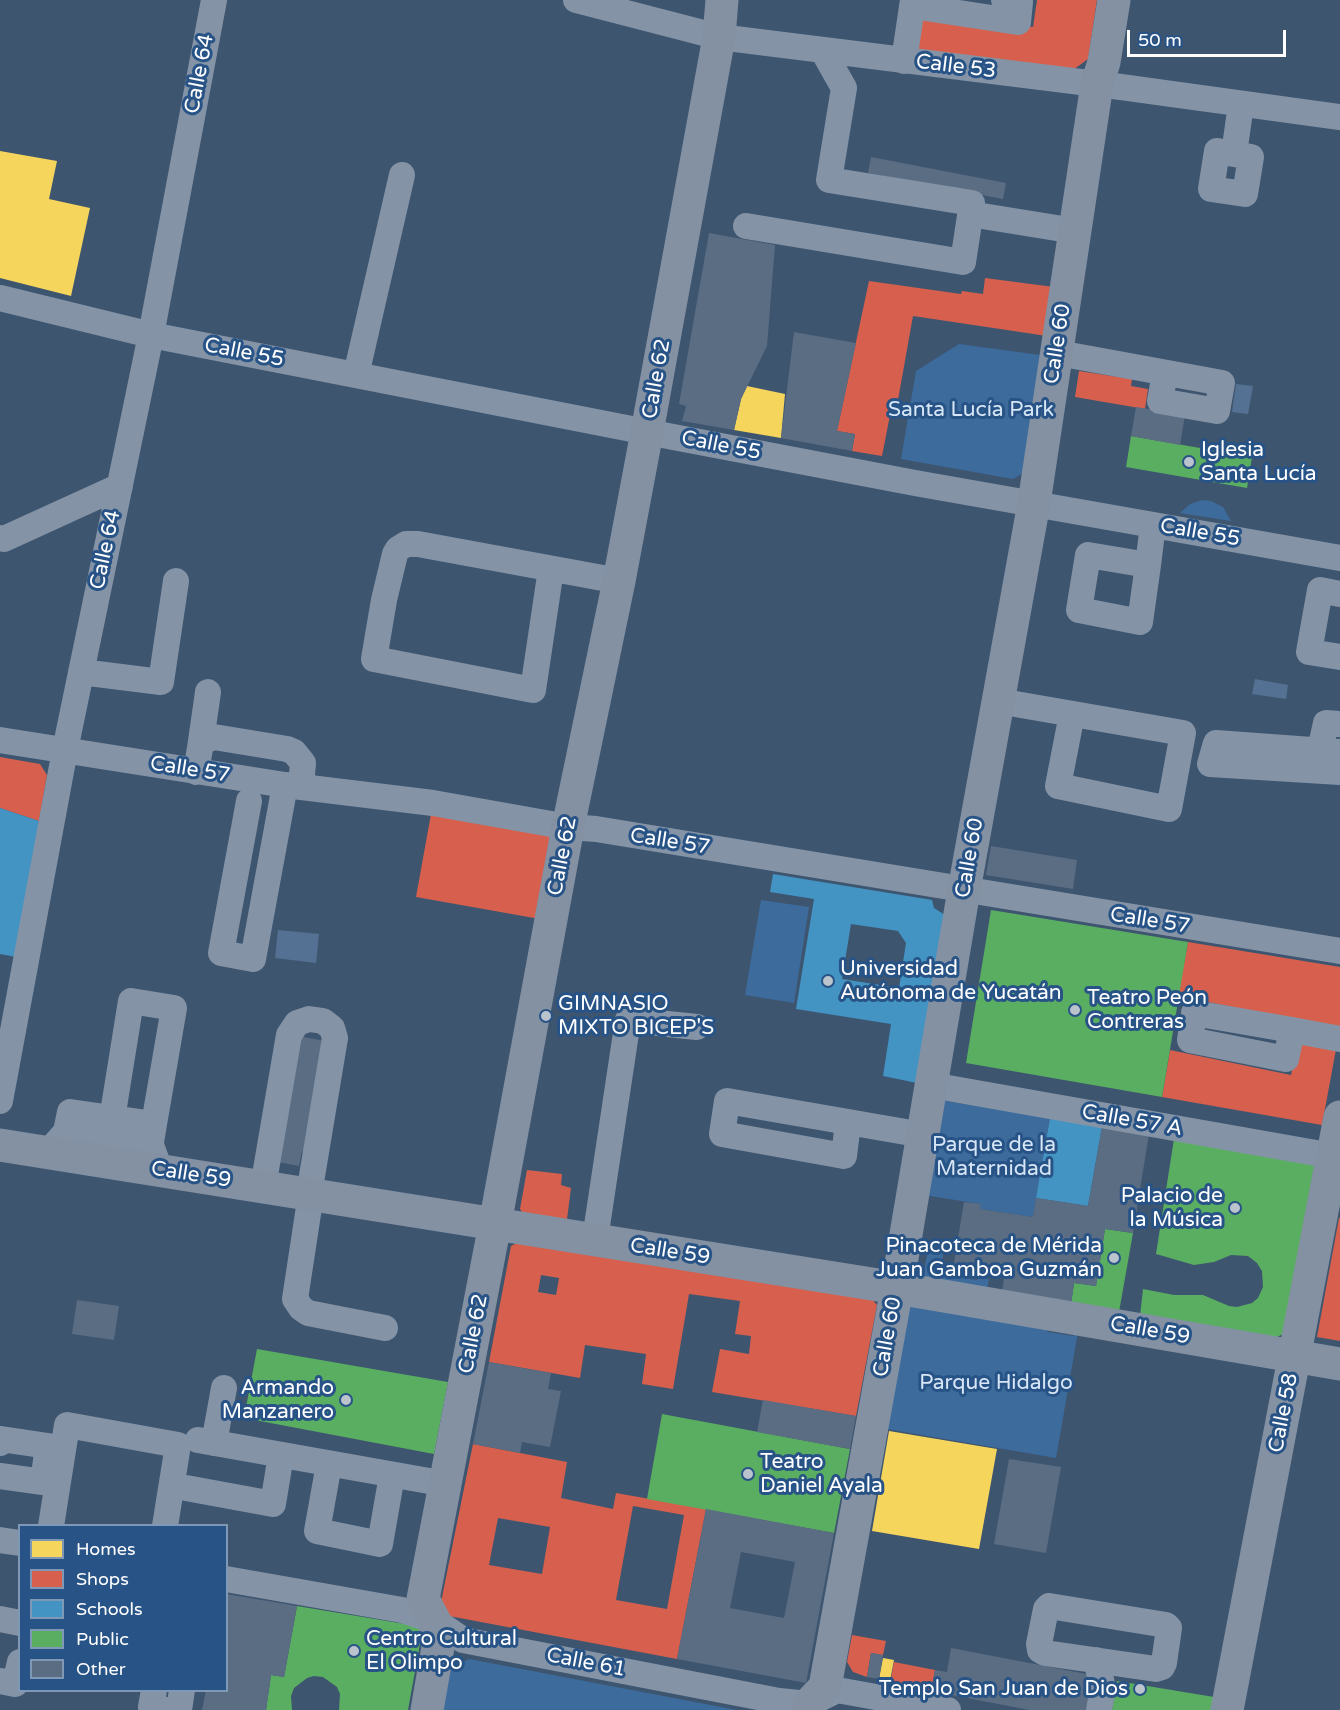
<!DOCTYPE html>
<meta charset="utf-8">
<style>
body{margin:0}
#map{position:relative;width:1340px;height:1710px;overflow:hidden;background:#3e5570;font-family:"Varela Round",sans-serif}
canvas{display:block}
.legend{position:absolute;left:18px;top:1524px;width:210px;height:168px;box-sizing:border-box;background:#285386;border:2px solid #7e98b6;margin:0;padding:8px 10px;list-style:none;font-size:18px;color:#fff}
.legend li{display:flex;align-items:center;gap:12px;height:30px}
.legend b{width:30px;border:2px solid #7e98b6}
.scale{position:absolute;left:1127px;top:30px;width:159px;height:27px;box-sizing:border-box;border:3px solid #fff;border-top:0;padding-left:8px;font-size:18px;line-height:21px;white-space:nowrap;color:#fff;-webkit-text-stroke:4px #285386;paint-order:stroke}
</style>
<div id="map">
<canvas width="1340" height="1710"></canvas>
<ul class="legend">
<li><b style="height:16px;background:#f6d55c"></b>Homes</li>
<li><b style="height:16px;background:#d6604d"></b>Shops</li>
<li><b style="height:16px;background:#4393c3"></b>Schools</li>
<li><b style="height:16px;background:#5aae61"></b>Public</li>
<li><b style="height:16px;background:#5b6d83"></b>Other</li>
</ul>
<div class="scale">50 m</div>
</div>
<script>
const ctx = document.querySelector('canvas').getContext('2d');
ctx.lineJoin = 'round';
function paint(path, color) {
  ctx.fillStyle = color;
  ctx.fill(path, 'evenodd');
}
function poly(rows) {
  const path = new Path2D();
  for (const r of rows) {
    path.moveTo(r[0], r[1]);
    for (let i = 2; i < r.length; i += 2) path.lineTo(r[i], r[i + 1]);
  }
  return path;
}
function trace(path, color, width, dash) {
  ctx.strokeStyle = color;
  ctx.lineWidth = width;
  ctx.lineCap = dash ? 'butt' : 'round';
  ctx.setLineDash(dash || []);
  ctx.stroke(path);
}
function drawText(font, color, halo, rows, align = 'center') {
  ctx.font = font + ' "Varela Round",sans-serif';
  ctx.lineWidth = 6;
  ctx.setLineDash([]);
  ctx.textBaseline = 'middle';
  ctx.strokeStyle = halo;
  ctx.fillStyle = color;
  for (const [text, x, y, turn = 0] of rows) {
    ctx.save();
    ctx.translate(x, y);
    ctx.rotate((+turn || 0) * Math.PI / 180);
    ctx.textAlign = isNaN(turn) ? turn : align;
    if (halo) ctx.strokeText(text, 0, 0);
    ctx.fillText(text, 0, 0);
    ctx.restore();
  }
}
paint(poly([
 [959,344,1040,355,1023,473,1013,479,901,459,916,371],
 [1202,500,1211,501,1223,507,1231,521,1180,513,1190,504],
 [761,900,809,907,794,1003,745,995],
 [940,1100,1050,1118,1033,1217,980,1209,980,1204,924,1195],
 [928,1248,944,1250,940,1274,977,1280,978,1277,989,1279,987,1290,923,1278],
 [913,1306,1042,1326,1048,1332,1073,1336,1078,1332,1056,1458,881,1428,903,1311],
 [469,1659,737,1710,441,1710,448,1670]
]), '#3c6b9c');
paint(poly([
 [1236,384,1253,386,1248,414,1232,412],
 [1255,679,1288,685,1286,699,1252,694],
 [278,930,319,934,316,963,275,958]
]), '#547194');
paint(poly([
 [0,151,57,161,49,199,90,208,71,296,0,278],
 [747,386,785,394,781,438,734,430,741,399],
 [889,1431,997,1449,979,1549,872,1531],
 [883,1658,894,1660,890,1681,879,1679]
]), '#f6d55c');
paint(poly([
 [1037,0,1097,0,1088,59,1073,70,912,50,918,11,1033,27],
 [985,278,1054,287,1047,336,913,316,896,411,891,410,882,456,852,451,855,434,837,431,869,281,961,294,962,291,983,294],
 [1079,371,1132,379,1131,386,1148,389,1145,409,1075,397],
 [0,757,40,764,47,775,39,821,0,808],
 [433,803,568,827,551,921,416,897],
 [1188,942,1340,967,1340,1028,1322,1125,1162,1097,1170,1050,1291,1075,1302,1021,1178,996],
 [527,1170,562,1174,561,1185,571,1188,566,1227,528,1222,520,1209],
 [1339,1218,1340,1218,1340,1341,1317,1337],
 [521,1241,867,1293,877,1305,856,1416,712,1392,720,1349,749,1354,751,1336,735,1334,740,1301,689,1294,673,1389,642,1384,646,1354,585,1345,580,1378,489,1362,511,1246],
 [541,1275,559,1278,556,1295,538,1292],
 [473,1444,567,1462,561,1498,613,1509,616,1493,706,1509,677,1659,449,1616,441,1602],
 [633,1506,684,1515,667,1609,616,1600],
 [498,1518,550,1527,542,1574,489,1565],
 [852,1635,886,1641,883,1655,871,1653,867,1677,853,1672,847,1662],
 [894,1662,935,1670,931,1691,890,1684]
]), '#d6604d');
paint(poly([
 [0,808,39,821,16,957,0,954],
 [773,874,932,900,934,908,945,915,917,1083,883,1076,891,1024,796,1009,814,899,770,892],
 [851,924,898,931,906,943,899,988,842,979],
 [1050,1118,1102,1127,1088,1206,1036,1198]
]), '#4393c3');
paint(poly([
 [1131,436,1252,457,1247,488,1126,467],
 [991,910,1188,942,1162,1097,966,1063],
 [1174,1139,1315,1162,1283,1334,1273,1339,1140,1316,1143,1289,1174,1295,1203,1295,1229,1306,1237,1307,1252,1303,1258,1298,1263,1287,1262,1271,1257,1263,1248,1256,1231,1255,1214,1262,1194,1265,1156,1254],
 [1105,1229,1133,1233,1119,1312,1071,1304,1074,1283,1096,1286],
 [257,1349,448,1382,434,1454,244,1418],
 [662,1414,850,1449,834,1533,647,1499],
 [297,1606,423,1627,408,1710,339,1710,340,1694,337,1687,323,1677,314,1676,307,1678,294,1688,291,1696,292,1710,266,1710,271,1675,284,1677],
 [1117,1681,1214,1697,1212,1710,1112,1710]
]), '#5aae61');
paint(poly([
 [871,157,1006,183,1003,199,868,173],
 [709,233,775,245,767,346,741,399,734,430,682,421,686,406,679,404],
 [794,332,856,343,837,431,855,434,852,451,781,438],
 [1136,407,1185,415,1180,445,1131,436],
 [991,846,1077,860,1073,889,986,875],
 [298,1036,325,1041,305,1152,302,1151,299,1166,278,1162],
 [1102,1127,1149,1134,1133,1233,1105,1229,1096,1286,1074,1283,1071,1304,1002,1292,1005,1272,971,1267,970,1271,953,1269,964,1202,981,1204,980,1209,1033,1217,1036,1198,1088,1206],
 [77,1300,119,1306,114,1340,72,1334],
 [489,1362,551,1373,548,1389,561,1391,550,1447,522,1442,520,1453,473,1444],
 [763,1400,856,1416,850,1449,757,1432],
 [1009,1459,1061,1467,1046,1553,994,1544],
 [706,1509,834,1533,806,1683,677,1659],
 [741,1552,795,1562,784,1618,730,1608],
 [226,1594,297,1606,284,1677,271,1675,266,1710,202,1710,206,1690,226,1690],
 [951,1648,1097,1676,1091,1710,1029,1710,931,1691,935,1670,947,1672],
 [871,1653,883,1655,879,1679,867,1677]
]), '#5b6d83');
trace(poly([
 [576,0,719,37,1121,87,1340,117],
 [912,6,1018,22,1020,2,1004,0],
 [904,61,913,0],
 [1217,151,1251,157,1245,194,1211,189,1217,151],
 [1234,154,1241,104],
 [970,214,1075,231],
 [746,226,963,262,972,203,829,180,844,88,823,51],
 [0,298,151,335,647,432,915,483,1340,558],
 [1069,355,1222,383,1217,411,1160,401,1165,373],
 [356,375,402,175],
 [0,538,4,539,120,486],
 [1148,565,1088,555,1079,610,1140,622,1148,565,1153,525],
 [551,569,533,690,374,659,384,600,395,554,398,549,406,544,418,544,619,581],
 [1340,594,1320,590,1309,652,1340,657],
 [81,672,161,682,176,581],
 [998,701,1183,733,1169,809,1058,786,1072,714],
 [0,740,285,785,433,803,568,827,596,829,1340,951],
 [200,748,208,692],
 [1320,750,1326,723,1340,724],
 [1340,752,1216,743,1210,764,1340,772],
 [196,772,200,748,203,741,214,737,287,749,294,752,303,763,301,787],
 [249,801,221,953,253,959,285,785],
 [1292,1030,1286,1059,1190,1040,1194,1013,1292,1030,1340,1039],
 [931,1085,1333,1156],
 [0,1101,65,750,151,335,214,0],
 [112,1119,131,1001,174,1008,154,1124],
 [848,1123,844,1156,722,1134,727,1101,923,1135],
 [66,1132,70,1112,154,1124,151,1142],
 [48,1152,66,1132,151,1145,160,1170],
 [263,1187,289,1035,297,1023,309,1019,323,1021,332,1028,335,1038,309,1194],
 [311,1194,295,1299,301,1308,308,1313,385,1328],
 [595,1239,628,1020,697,1027],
 [198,1440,446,1484],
 [0,1443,1,1439,48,1446,43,1482,0,1476],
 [214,1443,224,1388],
 [329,1464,317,1531,380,1544,392,1475],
 [186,1488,273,1504,281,1455],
 [51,1526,67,1425,178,1445,165,1526],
 [0,1540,20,1543],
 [226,1579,402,1610,434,1620,463,1640,779,1701,809,1704,837,1690,948,1710],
 [1049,1606,1166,1625,1169,1628,1164,1663,1162,1667,1156,1669,1045,1653,1040,1650,1039,1644,1046,1609,1049,1606],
 [0,1619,20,1623],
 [1096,1660,1103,1688,1099,1710],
 [0,1681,15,1684,20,1662],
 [154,1690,151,1707,166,1710],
 [179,1710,182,1690]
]), '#8494a6', 26);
trace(poly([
 [0,1145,897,1288,1340,1364],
 [427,1710,438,1647,434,1620,423,1599,495,1224,568,827,619,581,647,432,719,37,722,0],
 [808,1710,809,1704,825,1687,897,1288,964,890,1034,503,1097,84,1104,62,1114,0],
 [1227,1710,1340,1117]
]), '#8391a3', 33);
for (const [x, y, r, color] of [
 [1189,462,6,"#bbc4cd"],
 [828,981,6,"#bbc4cd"],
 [1075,1010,6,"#bbc4cd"],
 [546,1016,6,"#bbc4cd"],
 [1235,1208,6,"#bbc4cd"],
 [1114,1258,6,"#bbc4cd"],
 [346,1400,6,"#bbc4cd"],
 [748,1474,6,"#bbc4cd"],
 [354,1651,6,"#bbc4cd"],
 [1140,1689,6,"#bbc4cd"]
]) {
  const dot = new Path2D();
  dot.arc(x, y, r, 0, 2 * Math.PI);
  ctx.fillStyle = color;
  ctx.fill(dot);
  trace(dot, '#285386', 2);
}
drawText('21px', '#fff', '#285386', [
 ["Calle 53",956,67,7],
 ["Calle 64",200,74,-79],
 ["Calle 60",1058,344,-81],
 ["Calle 55",244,353,11],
 ["Calle 62",657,379,-80],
 ["Calle 55",721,446,11],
 ["Calle 55",1200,533,10],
 ["Calle 64",106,550,-78],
 ["Calle 57",190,770,9],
 ["Calle 57",670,842,9],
 ["Calle 62",563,856,-79],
 ["Calle 60",970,858,-80],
 ["Calle 57",1150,921,9],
 ["Calle 57 A",1132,1121,10],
 ["Calle 59",191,1175,9],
 ["Calle 59",670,1252,9],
 ["Calle 59",1150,1331,10],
 ["Calle 62",474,1334,-79],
 ["Calle 60",888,1337,-80],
 ["Calle 58",1284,1413,-79],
 ["Calle 61",586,1663,11]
]);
drawText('21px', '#d7e6f6', '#285386', [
 ["Santa Lucía Park",971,410],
 ["Parque de la",994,1145],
 ["Maternidad",994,1169],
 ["Parque Hidalgo",996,1383]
]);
drawText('21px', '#fff', '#285386', [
 ["Iglesia",1201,450],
 ["Santa Lucía",1201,474],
 ["Universidad",840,969],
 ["Autónoma de Yucatán",840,993],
 ["Teatro Peón",1087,998],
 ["Contreras",1087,1022],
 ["GIMNASIO",558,1004],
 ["MIXTO BICEP'S",558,1028],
 ["Palacio de",1223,1196,"right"],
 ["la Música",1223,1220,"right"],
 ["Pinacoteca de Mérida",1102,1246,"right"],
 ["Juan Gamboa Guzmán",1102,1270,"right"],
 ["Armando",334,1388,"right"],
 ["Manzanero",334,1412,"right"],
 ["Teatro",760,1462],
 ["Daniel Ayala",760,1486],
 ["Centro Cultural",366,1639],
 ["El Olimpo",366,1663],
 ["Templo San Juan de Dios",1128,1689,"right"]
], 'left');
</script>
